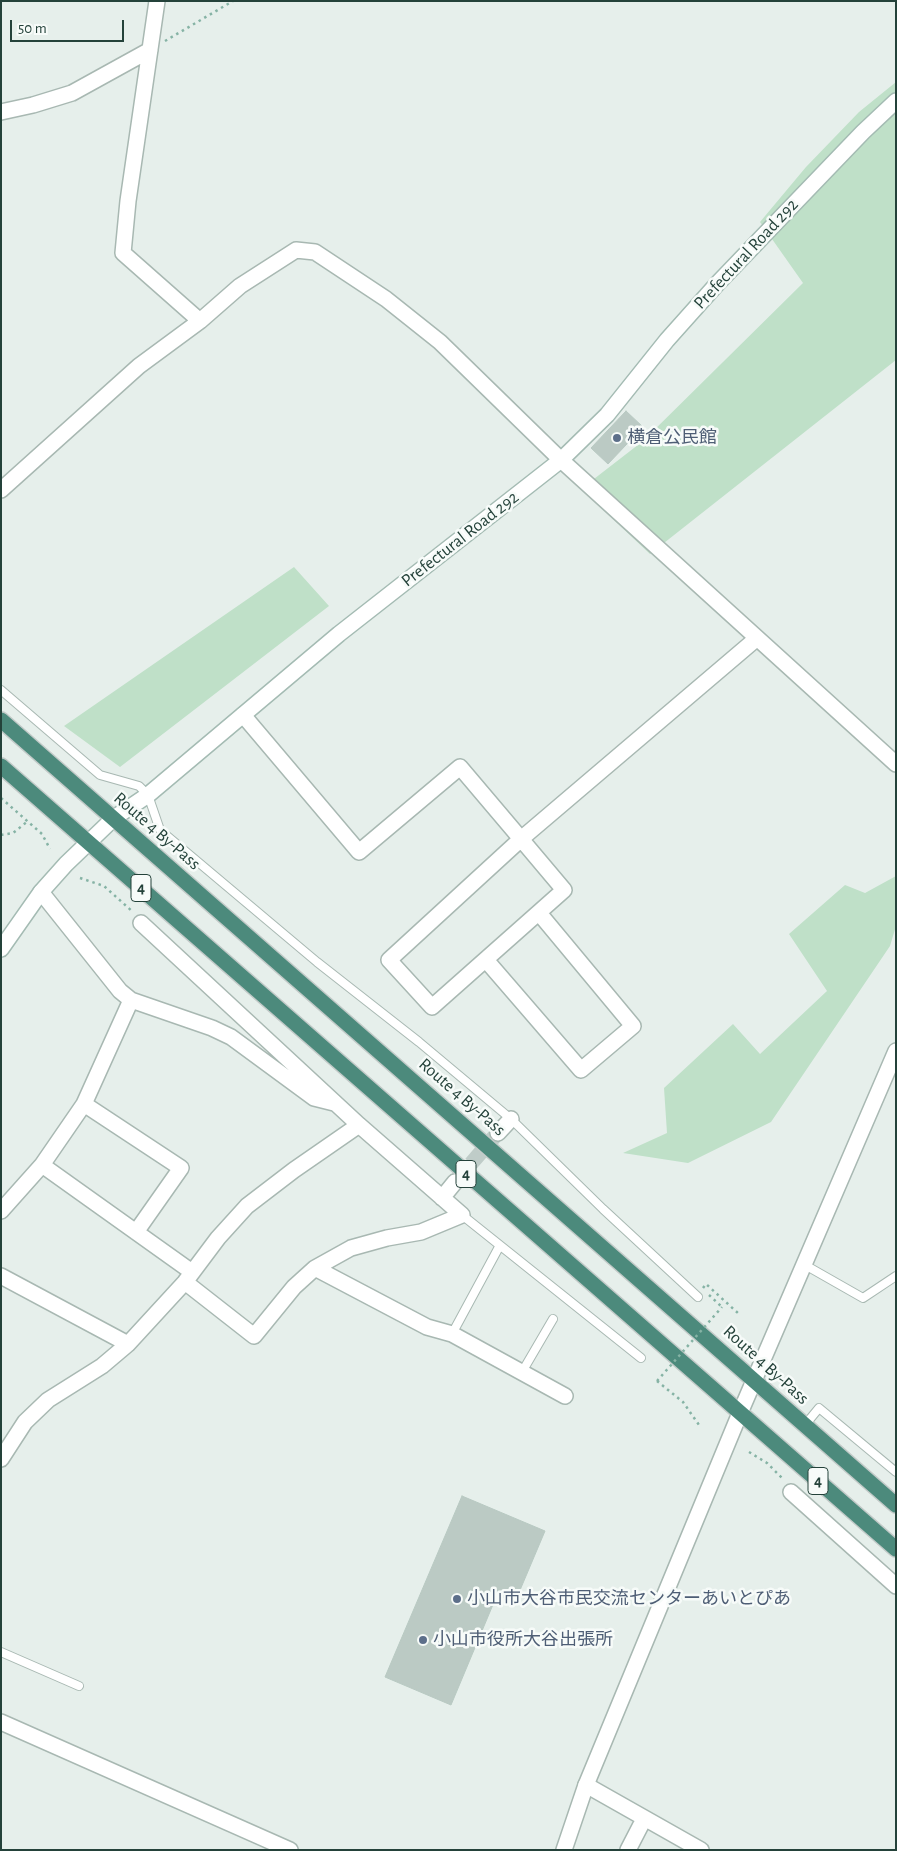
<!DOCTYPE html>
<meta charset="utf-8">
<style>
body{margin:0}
#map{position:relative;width:897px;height:1851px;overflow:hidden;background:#e6efeb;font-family:"Alegreya Sans",sans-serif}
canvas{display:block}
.frame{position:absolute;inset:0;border:2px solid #24423a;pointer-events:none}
.scale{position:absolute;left:10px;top:20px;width:114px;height:22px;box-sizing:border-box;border:2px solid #24423a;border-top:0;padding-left:6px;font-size:15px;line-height:18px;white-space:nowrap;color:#24423a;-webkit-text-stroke:4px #f7fbf9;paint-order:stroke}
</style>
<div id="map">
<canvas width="897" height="1851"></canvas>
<div class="frame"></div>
<div class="scale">50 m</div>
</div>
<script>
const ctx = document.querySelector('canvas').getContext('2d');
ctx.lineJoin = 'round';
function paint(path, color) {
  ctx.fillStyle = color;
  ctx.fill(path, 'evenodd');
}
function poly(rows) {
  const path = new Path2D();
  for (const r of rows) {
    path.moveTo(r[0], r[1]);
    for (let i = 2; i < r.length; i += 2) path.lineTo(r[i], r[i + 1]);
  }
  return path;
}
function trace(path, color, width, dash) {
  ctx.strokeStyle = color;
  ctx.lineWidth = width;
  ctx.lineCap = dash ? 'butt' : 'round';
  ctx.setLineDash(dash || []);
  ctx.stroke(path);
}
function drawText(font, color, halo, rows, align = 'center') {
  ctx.font = font + ' "Alegreya Sans","Noto Sans JP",sans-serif';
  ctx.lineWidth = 5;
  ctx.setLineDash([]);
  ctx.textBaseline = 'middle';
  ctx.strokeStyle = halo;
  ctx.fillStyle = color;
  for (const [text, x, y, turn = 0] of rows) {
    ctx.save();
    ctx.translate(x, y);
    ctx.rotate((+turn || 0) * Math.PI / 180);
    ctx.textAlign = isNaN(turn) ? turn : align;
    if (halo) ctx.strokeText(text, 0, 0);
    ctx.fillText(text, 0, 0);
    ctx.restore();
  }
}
paint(poly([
 [896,82,896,360,650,554,581,489,643,441,803,283,760,222,806,167,859,112],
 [294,567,329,606,120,767,64,726],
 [896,876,896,926,890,946,771,1122,688,1163,623,1153,667,1133,664,1088,733,1024,760,1054,827,991,789,934,845,885,865,893]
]), '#bfe0c8');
const building = poly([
 [626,411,643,427,608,464,591,448,626,411],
 [462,1496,545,1531,515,1602,497,1595,451,1705,385,1677,462,1496]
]);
paint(building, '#bbcac4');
trace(building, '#b8c9c2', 1);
trace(poly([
 [456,1181,495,1136]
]), '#bfccc8', 15, [15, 8]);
const service = poly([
 [1,690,100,775,139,786,148,795,160,830,317,962,419,1042,511,1119,603,1209,698,1297],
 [462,1215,641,1358],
 [805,1265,863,1298,896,1276],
 [452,1334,499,1247],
 [522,1372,553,1319],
 [805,1425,819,1408,896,1472],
 [1,1652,79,1686]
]);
const minor = poly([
 [157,1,128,201,123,253,200,321],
 [1,112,33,105,72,93,150,50],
 [1,490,139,366,200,321,240,286,296,250,315,252,386,299,440,342,561,460],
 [243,715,359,852,460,767,521,839,564,890,432,1007,389,960,521,839,756,639],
 [41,892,120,991,131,1000,212,1028,231,1037,314,1098,334,1103],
 [141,923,359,1125,462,1215,421,1232,387,1238,351,1248,315,1268,294,1287,254,1336,185,1282],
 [486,960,581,1070,633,1026,539,913],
 [84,1104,181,1168,136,1232],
 [498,1133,511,1119],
 [42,1165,192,1272],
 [442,1198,455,1182],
 [1,1211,42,1165,84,1104,131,1000],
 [315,1268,427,1327,452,1334,565,1396],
 [1,1276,128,1344],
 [1,1459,25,1422,48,1400,102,1366,128,1344,185,1282,218,1238,247,1206,294,1170,359,1125],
 [791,1492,896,1586],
 [1,1722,290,1850],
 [586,1785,701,1850],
 [628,1850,644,1819]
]);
const tertiary = poly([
 [561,460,896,764],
 [564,1850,586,1785,740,1413,896,1051]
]);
const secondary = poly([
 [1,949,41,892,66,864,114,818,148,795,339,634,561,460,607,415,667,340,717,284,863,132,896,101]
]);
const trunk = poly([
 [1,720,896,1505],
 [1,766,896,1549]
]);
trace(service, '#a8b8b2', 10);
trace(minor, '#a8b8b2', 18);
trace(tertiary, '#a8b8b2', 18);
trace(secondary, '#a4bbb3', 18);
trace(trunk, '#c2cac8', 18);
trace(poly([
 [165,41,233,1],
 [1,798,42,834,50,849],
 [1,835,13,833,28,821],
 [80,878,104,886,133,912],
 [703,1288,706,1284,739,1314],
 [709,1295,722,1307],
 [657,1381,683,1402,699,1425],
 [749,1452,767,1463,784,1480]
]), '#86b3a5', 2.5, [2.5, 4]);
trace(service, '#fff', 8);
trace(minor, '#fff', 15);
trace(tertiary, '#fff', 15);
trace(secondary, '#fff', 15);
trace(trunk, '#4c8a7c', 15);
trace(poly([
 [657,1381,722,1307]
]), '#86b3a5', 2.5, [2.5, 4]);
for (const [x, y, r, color] of [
 [617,438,5,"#5c6f8a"],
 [457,1599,5,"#5c6f8a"],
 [423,1640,5,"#5c6f8a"]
]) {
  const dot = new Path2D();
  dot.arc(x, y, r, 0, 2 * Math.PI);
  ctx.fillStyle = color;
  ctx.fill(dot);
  trace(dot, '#f7fbf9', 2);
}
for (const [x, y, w] of [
 [141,888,20],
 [466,1174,20],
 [818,1481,20]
]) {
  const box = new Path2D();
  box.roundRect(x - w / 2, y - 13.5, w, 27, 4);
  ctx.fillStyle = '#f7fbf9';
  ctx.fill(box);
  trace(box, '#24423a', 1);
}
drawText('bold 16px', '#24423a', null, [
 ["4",141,888],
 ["4",466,1174],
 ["4",818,1481]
]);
drawText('18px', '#24423a', '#f7fbf9', [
 ["Prefectural Road 292",746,254,-47],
 ["Prefectural Road 292",460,539,-38],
 ["Route 4 By-Pass",157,831,41],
 ["Route 4 By-Pass",462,1097,41],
 ["Route 4 By-Pass",766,1365,42]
]);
drawText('18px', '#4e5e75', '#f7fbf9', [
 ["横倉公民館",627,438],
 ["小山市大谷市民交流センターあいとぴあ",467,1599],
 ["小山市役所大谷出張所",433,1640]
], 'left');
</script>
